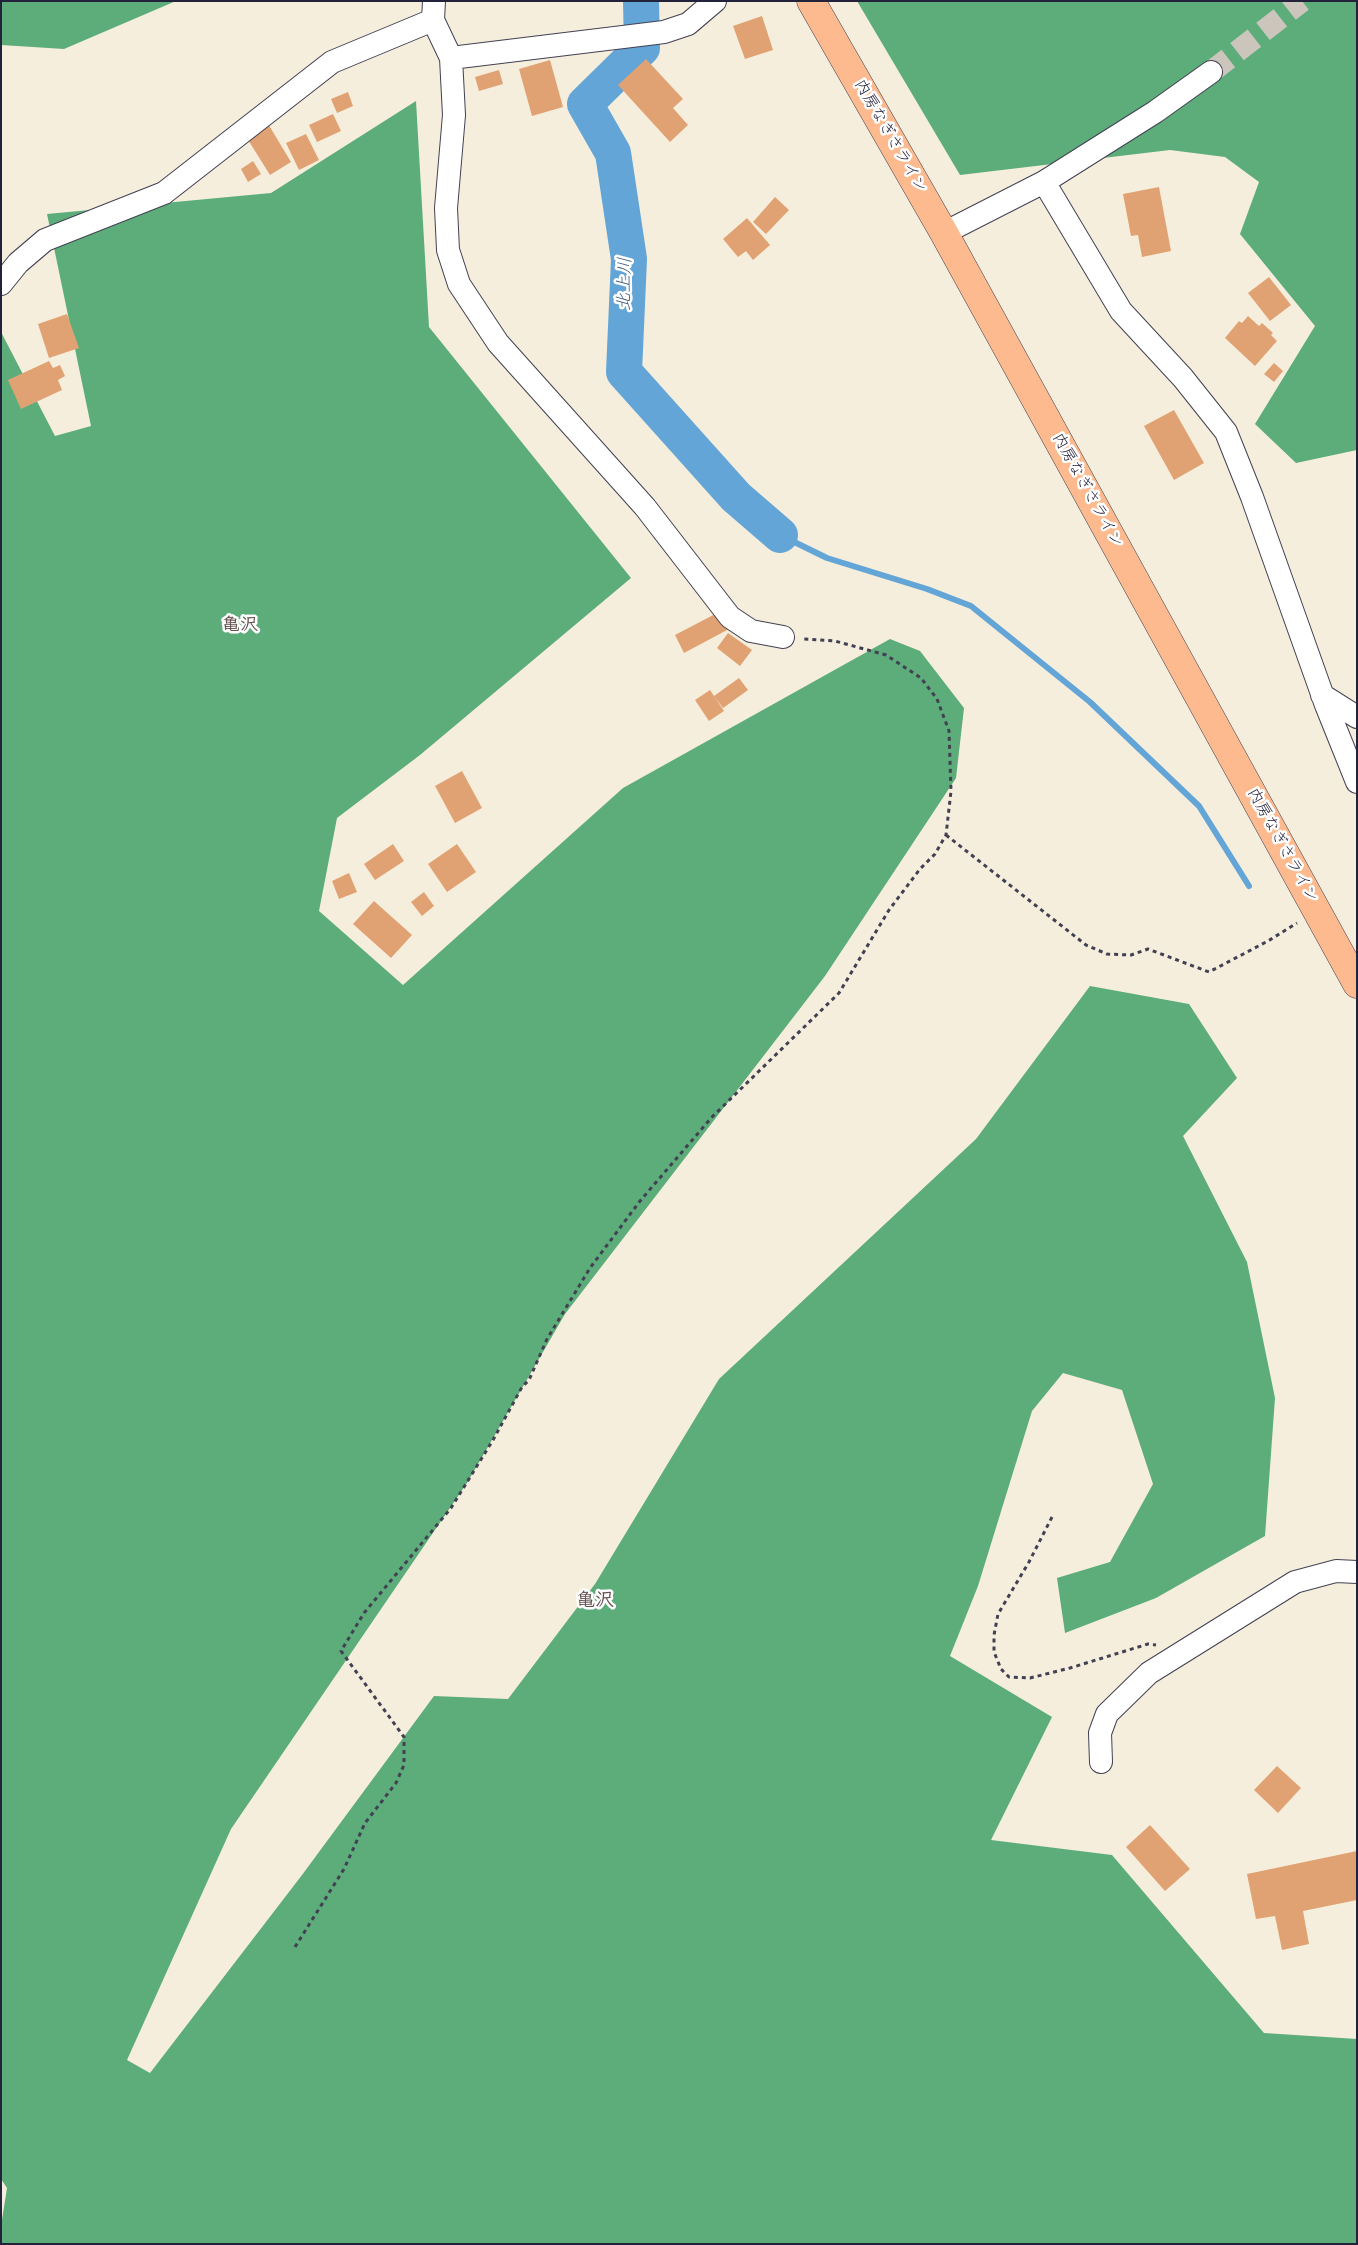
<!DOCTYPE html>
<meta charset="utf-8">
<style>
body{margin:0}
#map{position:relative;width:1358px;height:2245px;overflow:hidden;background:#f6eedc;font-family:"Gochi Hand",sans-serif}
canvas{display:block}
.frame{position:absolute;inset:0;border:2px solid #22223b;pointer-events:none}
</style>
<div id="map">
<canvas width="1358" height="2245"></canvas>
<div class="frame"></div>
</div>
<script>
const ctx = document.querySelector('canvas').getContext('2d');
ctx.lineJoin = 'round';
function paint(path, color) {
  ctx.fillStyle = color;
  ctx.fill(path, 'evenodd');
}
function poly(rows) {
  const path = new Path2D();
  for (const r of rows) {
    path.moveTo(r[0], r[1]);
    for (let i = 2; i < r.length; i += 2) path.lineTo(r[i], r[i + 1]);
  }
  return path;
}
function trace(path, color, width, dash) {
  ctx.strokeStyle = color;
  ctx.lineWidth = width;
  ctx.lineCap = dash ? 'butt' : 'round';
  ctx.setLineDash(dash || []);
  ctx.stroke(path);
}
function drawText(font, color, halo, rows, align = 'center') {
  ctx.font = font + ' "Gochi Hand","Klee One",sans-serif';
  ctx.lineWidth = 5;
  ctx.setLineDash([]);
  ctx.textBaseline = 'middle';
  ctx.strokeStyle = halo;
  ctx.fillStyle = color;
  for (const [text, x, y, turn = 0] of rows) {
    ctx.save();
    ctx.translate(x, y);
    ctx.rotate((+turn || 0) * Math.PI / 180);
    ctx.textAlign = isNaN(turn) ? turn : align;
    if (halo) ctx.strokeText(text, 0, 0);
    ctx.fillText(text, 0, 0);
    ctx.restore();
  }
}
paint(poly([
 [1,1,176,1,64,49,1,45],
 [857,1,1357,1,1357,450,1296,463,1255,424,1315,326,1240,234,1259,182,1225,157,1170,150,960,175],
 [416,101,429,327,631,578,420,755,337,818,319,911,403,985,623,788,890,639,920,651,964,708,956,778,825,976,565,1314,467,1483,231,1829,127,2060,150,2073,302,1875,434,1696,508,1699,595,1584,719,1379,976,1139,1090,986,1189,1004,1237,1078,1183,1136,1247,1262,1275,1398,1265,1536,1156,1598,1065,1633,1057,1578,1110,1562,1153,1484,1122,1390,1063,1373,1032,1411,978,1586,950,1656,1052,1717,991,1840,1112,1855,1264,2033,1357,2039,1357,2244,1,2244,1,2226,7,2188,1,2179,1,332,55,436,91,426,47,214,271,193]
]), '#5cad7a');
trace(poly([
 [780,535,827,558,927,589,971,606,1090,702,1199,806,1249,886]
]), '#62a5d6', 6);
trace(poly([
 [641,1,642,48,585,104,613,153,629,259,624,372,736,497,780,535]
]), '#62a5d6', 36);
paint(poly([
 [762,16,773,50,745,59,733,26],
 [646,59,683,99,673,108,688,125,670,142,618,85],
 [550,60,563,107,532,116,519,69],
 [499,70,503,84,479,91,475,77],
 [348,92,353,106,337,113,331,99],
 [333,114,341,131,317,142,309,125],
 [267,122,291,162,270,175,245,135],
 [306,134,319,160,299,170,286,143],
 [253,161,261,174,248,182,241,169],
 [1159,187,1171,251,1142,257,1138,235,1131,236,1123,194],
 [775,197,789,210,766,234,753,222],
 [747,218,770,245,753,260,746,251,738,257,723,239],
 [1269,277,1291,305,1270,321,1248,293],
 [67,314,79,348,49,358,38,324],
 [1248,316,1259,326,1262,323,1273,333,1271,335,1277,341,1255,366,1225,338,1239,321,1242,323],
 [49,361,53,368,60,365,65,376,58,380,62,390,21,409,8,380],
 [1274,363,1283,371,1274,382,1264,374],
 [1174,410,1204,463,1174,480,1144,426],
 [719,612,729,629,684,653,675,635],
 [728,633,752,650,740,666,717,648],
 [739,678,748,690,723,708,714,696],
 [710,690,724,711,709,721,695,700],
 [462,771,482,808,455,823,435,786],
 [393,844,404,861,375,880,364,864],
 [457,844,476,872,447,892,428,864],
 [349,873,357,892,339,899,332,881],
 [424,892,434,906,422,916,411,902],
 [374,901,412,935,391,958,353,924],
 [1277,1766,1301,1788,1278,1813,1254,1790],
 [1150,1825,1190,1869,1165,1891,1126,1847],
 [1357,1851,1357,1900,1303,1911,1309,1944,1282,1950,1275,1916,1256,1919,1247,1874]
]), '#e1a273');
trace(poly([
 [1211,72,1302,1]
]), '#ccc5bc', 22, [22, 11]);
const street = poly([
 [434,1,433,20,451,58,454,115,446,208,448,250,459,284,498,343,645,507,730,617,751,631,783,637],
 [451,58,664,32,688,24,715,1],
 [1044,182,1121,311,1183,378,1226,432,1252,497,1326,705,1357,782],
 [944,233,1044,182,1155,112,1211,72],
 [1,284,18,263,45,240,164,193,332,62,433,20],
 [1322,695,1357,717],
 [1101,1762,1100,1733,1107,1714,1149,1673,1295,1582,1336,1571,1357,1572]
]);
const highway = poly([
 [811,1,944,233,1357,984]
]);
trace(street, '#424153', 24);
trace(highway, '#424153', 29);
trace(poly([
 [946,835,1086,945,1107,954,1131,955,1148,949,1209,972,1268,941,1297,923],
 [1052,1517,1029,1562,998,1614,994,1635,994,1652,1001,1669,1009,1677,1030,1678,1070,1668,1148,1644,1156,1645],
 [295,1947,344,1869,365,1823,396,1783,404,1765,404,1737,341,1651,364,1613,451,1508,493,1440,522,1387,529,1380,547,1339,590,1268,640,1201,712,1117,839,993,889,910,920,869,935,854,946,835,951,791,949,731,937,699,921,678,886,655,835,641,803,639]
]), '#424153', 3, [4, 4]);
trace(street, '#fff', 22);
trace(highway, '#fcba8e', 28);
drawText('16px', '#22223b', '#fff', [
 ["内房なぎさライン",889,137,60],
 ["内房なぎさライン",1086,491,61],
 ["内房なぎさライン",1281,846,61]
]);
drawText('italic 18px', '#3f5d81', '#fff', [
 ["北上川",627,284,-89]
]);
drawText('bold 18px', '#654f4f', '#fff', [
 ["亀沢",240,627]
]);
drawText('bold 19px', '#654f4f', '#fff', [
 ["亀沢",595,1603]
]);
</script>
